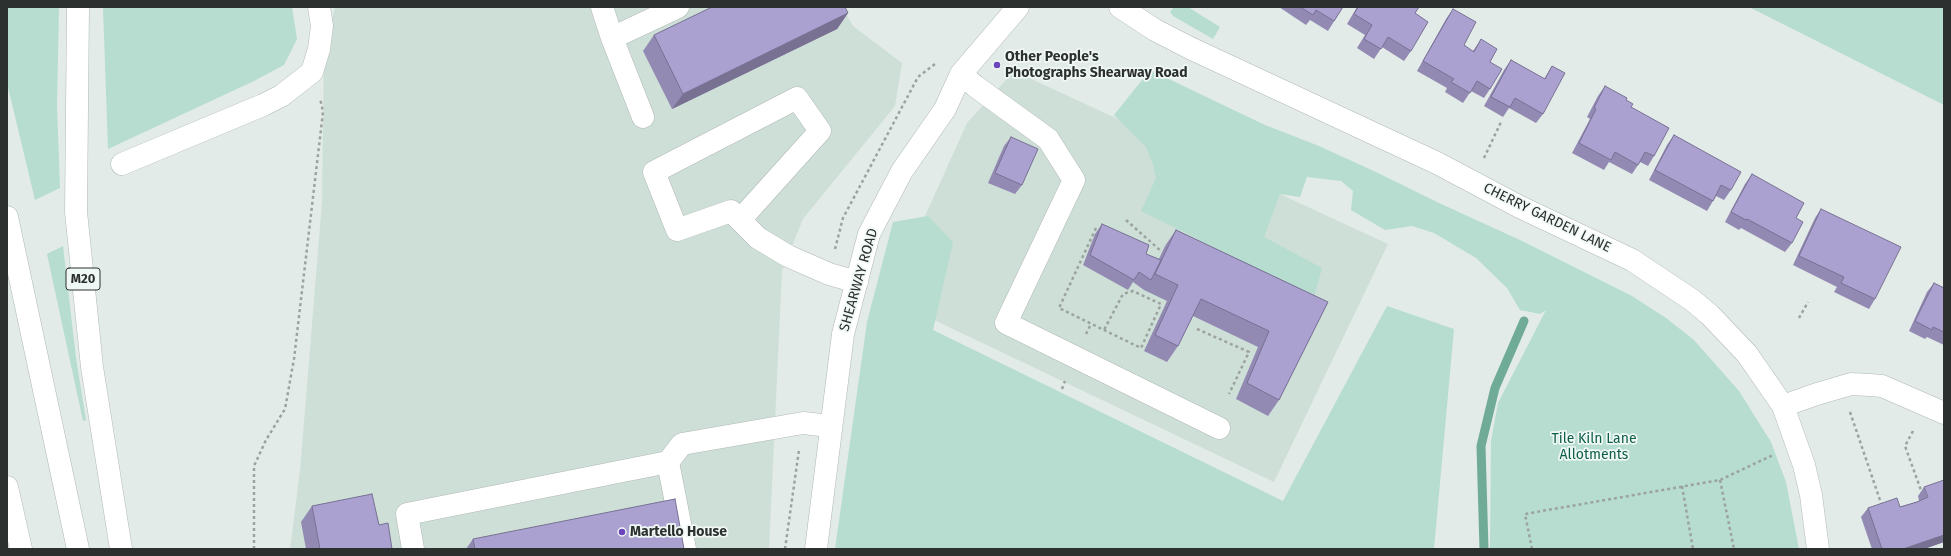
<!DOCTYPE html>
<style>
body{margin:0}
#map{position:relative;width:1951px;height:556px;overflow:hidden;background:#e2ebe7;font-family:"Fira Sans",sans-serif}
canvas{display:block}
.frame{position:absolute;inset:0;border:8px solid #2c302e;pointer-events:none}
</style>
<div id="map">
<canvas width="1951" height="556"></canvas>
<div class="frame"></div>
</div>
<script>
const ctx = document.querySelector('canvas').getContext('2d');
ctx.lineJoin = 'round';
function paint(path, color) {
  ctx.fillStyle = color;
  ctx.fill(path, 'evenodd');
}
function poly(rows) {
  const path = new Path2D();
  for (const r of rows) {
    path.moveTo(r[0], r[1]);
    for (let i = 2; i < r.length; i += 2) path.lineTo(r[i], r[i + 1]);
  }
  return path;
}
function trace(path, color, width, dash) {
  ctx.strokeStyle = color;
  ctx.lineWidth = width;
  ctx.lineCap = dash ? 'butt' : 'round';
  ctx.setLineDash(dash || []);
  ctx.stroke(path);
}
function drawText(font, color, halo, rows, align = 'center') {
  ctx.font = font + ' "Fira Sans",sans-serif';
  ctx.lineWidth = 3.5;
  ctx.setLineDash([]);
  ctx.textBaseline = 'middle';
  ctx.strokeStyle = halo;
  ctx.fillStyle = color;
  for (const [text, x, y, turn = 0] of rows) {
    ctx.save();
    ctx.translate(x, y);
    ctx.rotate((+turn || 0) * Math.PI / 180);
    ctx.textAlign = isNaN(turn) ? turn : align;
    if (halo) ctx.strokeText(text, 0, 0);
    ctx.fillText(text, 0, 0);
    ctx.restore();
  }
}
paint(poly([
 [337,7,842,7,853,26,902,63,895,106,803,219,782,271,769,549,290,549,300,471,322,202,324,51,335,8],
 [1014,71,1388,244,1274,482,888,298,967,123]
]), '#cedfd8');
paint(poly([
 [7,7,59,7,57,105,60,188,35,200,7,83],
 [103,7,292,7,297,39,284,65,254,81,108,149],
 [1174,7,1188,7,1220,27,1213,39,1173,16,1170,12],
 [1749,7,1944,7,1944,105],
 [1150,70,1265,125,1319,146,1376,172,1439,203,1520,240,1632,296,1666,318,1694,340,1739,391,1771,442,1786,482,1799,549,1490,549,1491,441,1498,403,1546,310,1540,314,1520,310,1507,288,1476,258,1434,233,1412,226,1385,230,1351,210,1353,191,1341,181,1307,177,1300,197,1280,194,1264,237,1322,268,1311,308,1193,253,1198,239,1141,211,1156,178,1153,164,1146,147,1114,115],
 [928,216,953,242,933,330,1283,501,1387,306,1454,329,1434,549,835,549,867,322,893,222],
 [63,246,76,358,86,420,83,421,47,254]
]), '#b6ddcf');
trace(poly([
 [1484,549,1481,446,1495,388,1524,321]
]), '#70ab97', 9);
const minor = poly([
 [602,7,612,38,643,117],
 [1120,7,1155,30,1190,48,1437,163,1520,207,1632,260,1692,300,1710,315,1747,354,1783,406,1804,465,1811,495,1818,549],
 [612,38,678,7],
 [961,74,975,86,1048,139,1074,180,1006,323,1219,428],
 [122,164,263,105,281,96,312,72,319,49,322,26,319,7],
 [740,220,820,131,797,98,654,172,677,230,731,211,758,238,788,256,829,274,857,282],
 [1783,406,1817,394,1851,384,1870,385,1882,386,1944,413],
 [668,462,682,444,803,423,830,426],
 [413,549,407,514,668,462,685,549],
 [816,549,843,334,869,234,902,171,945,109,961,74,1018,7]
]);
const highway = poly([
 [78,7,76,212,92,367,121,549],
 [7,217,78,549],
 [7,487,21,549]
]);
trace(minor, '#b1b9b6', 23);
trace(highway, '#b1b9b6', 23);
trace(poly([
 [1484,158,1501,122],
 [1126,220,1162,252],
 [1096,228,1059,308,1104,330,1141,348,1161,304,1133,291,1123,294,1104,330],
 [835,249,843,218,918,77,935,64],
 [1799,318,1808,302],
 [1197,329,1249,352,1229,394],
 [1086,334,1091,324],
 [1062,389,1065,381],
 [1850,412,1882,506],
 [1913,431,1905,446,1922,493],
 [1720,480,1734,549],
 [1682,486,1693,549],
 [254,549,254,466,266,440,285,409,294,359,323,112,320,98],
 [785,549,799,450],
 [1532,549,1525,514,1720,480,1773,455]
]), '#9ca39f', 2.5, [3, 3]);
trace(minor, '#fff', 22);
trace(highway, '#fff', 22);
paint(poly([
 [1279,7,1343,7,1328,31,1310,20,1306,25],
 [1357,7,1419,7,1415,13,1411,51,1404,61,1382,47,1374,59,1357,48,1365,35,1347,24],
 [1453,9,1464,45,1473,51,1481,39,1490,62,1490,89,1484,98,1471,91,1463,103,1445,92,1447,88,1417,71,1446,19],
 [848,13,837,29,672,109,643,51,654,35],
 [1511,60,1544,79,1552,66,1543,114,1536,123,1509,108,1503,117,1484,106,1504,70],
 [1605,86,1626,100,1631,107,1654,156,1648,166,1640,162,1632,174,1609,162,1604,170,1572,153,1590,119,1587,117,1598,96],
 [1674,135,1731,190,1724,200,1716,196,1707,211,1649,180,1667,145],
 [1011,137,1022,185,1015,194,988,183,1004,146],
 [1752,174,1796,218,1792,243,1785,252,1741,228,1739,230,1725,222,1745,184],
 [1821,209,1875,299,1869,309,1834,292,1837,287,1793,265,1815,218],
 [1102,224,1146,254,1159,259,1165,246,1176,230,1328,302,1279,400,1268,416,1236,399,1258,347,1193,316,1178,346,1167,362,1144,351,1167,301,1144,290,1133,282,1128,290,1083,265,1095,234],
 [1934,283,1944,288,1944,345,1927,337,1925,339,1909,331,1927,292],
 [1924,487,1944,542,1924,549,1872,549,1861,517,1868,508,1900,507,1919,501,1918,496],
 [312,506,392,549,306,549,301,522],
 [473,539,684,549,466,549]
]), '#938ab4');
paint(poly([
 [848,13,837,29,672,109,683,94],
 [1944,535,1944,542,1924,549,1903,549]
]), '#787192');
const building = poly([
 [712,7,845,7,848,13,683,94,654,35,712,7],
 [1300,7,1343,7,1334,21,1316,10,1313,15,1300,7],
 [1358,7,1419,7,1415,13,1428,22,1411,51,1388,37,1381,49,1364,39,1372,25,1354,14,1358,7],
 [1453,9,1476,22,1464,45,1474,52,1481,39,1497,49,1490,62,1502,69,1490,89,1477,81,1470,93,1451,82,1454,79,1423,61,1453,9],
 [1511,60,1545,79,1552,66,1565,73,1543,114,1515,98,1510,107,1491,97,1511,60],
 [1605,86,1627,98,1626,100,1633,104,1631,107,1669,128,1654,156,1645,152,1638,165,1615,152,1611,160,1579,143,1596,109,1594,108,1605,86],
 [1674,135,1741,172,1731,190,1721,185,1713,201,1655,170,1674,135],
 [1011,137,1038,149,1022,185,995,173,1011,137],
 [1752,174,1804,203,1796,218,1803,222,1792,243,1747,219,1746,220,1731,212,1752,174],
 [1821,209,1901,247,1875,299,1841,283,1844,277,1799,256,1821,209],
 [1102,224,1149,245,1146,254,1161,260,1151,280,1139,272,1134,280,1090,255,1102,224],
 [1176,230,1328,302,1279,400,1247,383,1269,331,1201,299,1178,346,1155,335,1178,285,1155,274,1176,230],
 [1934,283,1944,288,1944,332,1933,327,1932,330,1915,321,1934,283],
 [1944,480,1944,535,1903,549,1882,549,1868,508,1897,498,1900,507,1917,502,1928,497,1924,487,1944,480],
 [372,494,379,525,388,523,392,549,320,549,312,506,372,494],
 [675,499,684,549,475,549,473,539,675,499]
]);
paint(building, '#aba1d1');
trace(building, '#787192', 1);
for (const [x, y, r, color] of [
 [997,65,4,"#6c45bd"],
 [622,532,4,"#6c45bd"]
]) {
  const dot = new Path2D();
  dot.arc(x, y, r, 0, 2 * Math.PI);
  ctx.fillStyle = color;
  ctx.fill(dot);
  trace(dot, '#f0f8f5', 1.5);
}
for (const [x, y, w] of [
 [83,279,34]
]) {
  const box = new Path2D();
  box.roundRect(x - w / 2, y - 11, w, 22, 3);
  ctx.fillStyle = '#f0f8f5';
  ctx.fill(box);
  trace(box, '#2c302e', 1);
}
drawText('bold 13px', '#2c302e', null, [
 ["M20",83,279]
]);
drawText('bold 14px', '#2c302e', '#f0f8f5', [
 ["Other People's",1005,57],
 ["Photographs Shearway Road",1005,73],
 ["Martello House",630,532]
], 'left');
drawText('14px', '#2c302e', '#f0f8f5', [
 ["CHERRY GARDEN LANE",1547,218,26],
 ["SHEARWAY ROAD",859,280,-74]
]);
drawText('14px', '#0d5d49', '#f0f8f5', [
 ["Tile Kiln Lane",1594,439],
 ["Allotments",1594,455]
]);
</script>
